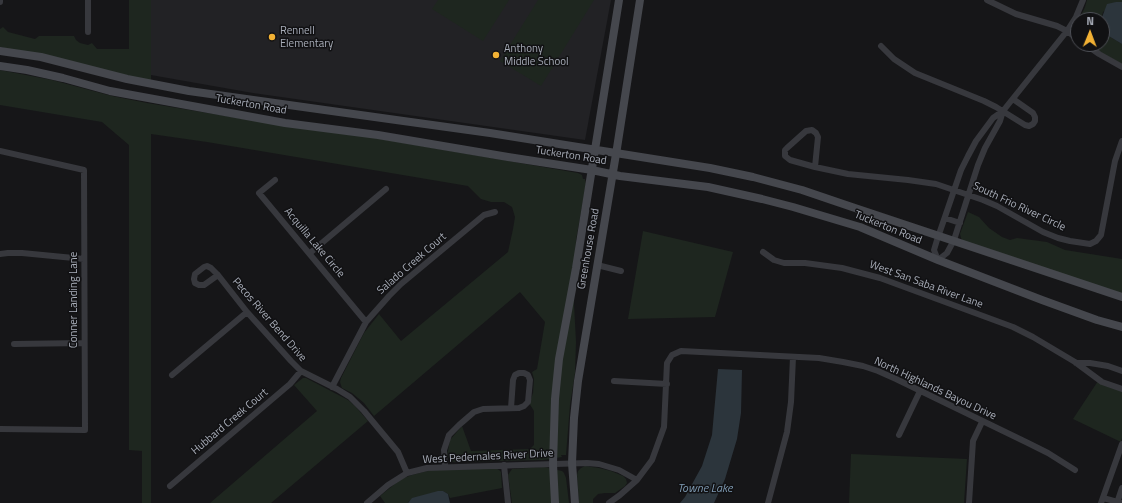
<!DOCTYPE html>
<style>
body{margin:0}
#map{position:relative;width:1122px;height:503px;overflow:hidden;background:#161618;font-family:"Titillium Web",sans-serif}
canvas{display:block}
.north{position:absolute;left:1070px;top:12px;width:40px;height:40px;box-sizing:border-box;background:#111113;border:1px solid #4d4f55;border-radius:50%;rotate:1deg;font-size:11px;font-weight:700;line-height:16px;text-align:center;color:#a8adb8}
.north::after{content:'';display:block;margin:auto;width:14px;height:18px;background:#f2b134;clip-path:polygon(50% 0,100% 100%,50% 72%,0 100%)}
</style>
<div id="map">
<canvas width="1122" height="503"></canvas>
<div class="north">N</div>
</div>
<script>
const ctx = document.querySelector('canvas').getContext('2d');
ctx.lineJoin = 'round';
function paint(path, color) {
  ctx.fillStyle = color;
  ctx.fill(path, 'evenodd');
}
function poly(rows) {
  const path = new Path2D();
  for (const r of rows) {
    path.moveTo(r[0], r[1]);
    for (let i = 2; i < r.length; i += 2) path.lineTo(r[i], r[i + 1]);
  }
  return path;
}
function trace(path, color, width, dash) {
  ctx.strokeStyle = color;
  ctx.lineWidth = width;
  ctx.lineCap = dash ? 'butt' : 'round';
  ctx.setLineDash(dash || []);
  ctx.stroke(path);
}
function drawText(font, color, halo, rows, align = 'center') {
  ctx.font = font + ' "Titillium Web",sans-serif';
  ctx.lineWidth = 3;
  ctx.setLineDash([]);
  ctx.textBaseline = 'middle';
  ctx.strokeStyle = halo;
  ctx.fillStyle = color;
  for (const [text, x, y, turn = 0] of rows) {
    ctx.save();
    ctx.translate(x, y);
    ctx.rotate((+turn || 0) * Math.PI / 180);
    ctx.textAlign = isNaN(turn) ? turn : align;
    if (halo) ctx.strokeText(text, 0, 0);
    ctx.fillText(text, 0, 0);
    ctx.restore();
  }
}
paint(poly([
 [151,0,611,0,585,140,253,93,151,75]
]), '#222225');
paint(poly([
 [129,0,151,0,151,81,0,47,0,29,3,27,8,32,35,39,39,36,74,36,76,40,80,43,88,45,92,43,97,49,129,49],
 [438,0,509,0,483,41,432,9],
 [538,0,594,0,541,86,500,61],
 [1087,0,1122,0,1122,2,1116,2,1103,12,1101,20,1079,20,1085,7],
 [1102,29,1102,32,1122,44,1122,64,1100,52,1089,44,1102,44],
 [0,70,52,80,112,96,147,103,287,126,352,134,578,173,582,175,583,179,585,179,586,184,576,240,574,304,576,342,575,373,570,405,566,455,561,455,562,457,543,460,454,462,450,461,447,456,450,440,462,426,471,451,530,449,534,445,534,411,529,403,531,399,533,393,534,379,532,372,537,369,545,322,520,292,374,416,364,403,352,393,342,388,340,382,341,378,364,333,379,314,401,341,508,252,513,229,515,217,512,207,504,202,491,202,481,199,468,186,207,142,151,134,151,503,142,503,142,451,129,450,129,145,102,122,0,105],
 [968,212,979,217,989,228,1002,237,1010,240,1017,238,1047,242,1065,250,1122,259,1122,295,963,241,961,238,960,234],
 [643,231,733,252,715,317,628,319],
 [303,378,306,378,348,400,355,406,368,421,271,503,210,503,317,411,294,385],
 [1098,381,1122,391,1122,438,1121,442,1073,419],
 [851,454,967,459,964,503,849,503],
 [585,466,599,468,611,471,623,476,626,479,627,483,625,486,615,493,605,493,598,494,593,499,593,503,579,503,577,475,578,471,581,468],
 [544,467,562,471,564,473,566,478,569,503,512,503,508,475,512,469],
 [496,468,499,470,501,472,502,488,450,498,448,494,443,491,409,501,408,503,385,503,380,496,401,479,412,475,431,470]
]), '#1e261f');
paint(poly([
 [1116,2,1122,2,1122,44,1102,32,1101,20,1107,4],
 [718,369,742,370,741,413,737,439,725,479,714,503,680,503,685,497,702,466,712,435],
 [438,491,443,491,448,494,450,503,408,503,412,498]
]), '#2c353c');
trace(poly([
 [88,0,88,32],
 [987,0,1016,14,1057,26,1067,31,1078,39],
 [0,2,0,0],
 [1085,44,1099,54,1122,67],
 [881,46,894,59,915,73,984,101,996,107,1025,125,1029,126,1033,124,1035,121,1035,117,1033,113,1013,99],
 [1003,111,1000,121,985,148,978,165,954,240,947,253,938,260,934,250,937,240,961,170,968,156,976,141,993,118,1003,111,1067,31,1076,17,1083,0],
 [0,151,84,170,85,430,0,429],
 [815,167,790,160,785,156,785,150,787,148,806,131,812,130,816,133,818,137,815,167,848,174,908,180,936,184,983,200,997,206,1043,232,1058,238,1070,241,1090,244,1096,241,1101,235,1115,161,1122,141],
 [275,180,259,193,366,322],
 [945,218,960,223],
 [763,252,774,260,784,263,805,263,842,268,880,278,1013,327,1033,337,1075,362,1102,382,1122,389],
 [310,253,386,189],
 [0,254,8,253,22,253,84,259],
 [597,265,621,271],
 [218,275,204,285,199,285,195,283,194,279,195,274,204,267,207,266,211,268,218,275,247,312,291,361,301,371,337,389,350,397,364,411,398,452,407,473],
 [14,344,84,343],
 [1076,363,1090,363,1108,366,1122,371],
 [172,375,247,312],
 [614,381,667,384],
 [332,387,366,322,389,296,401,284,484,215,495,212],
 [899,435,920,391],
 [504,465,508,503],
 [445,467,444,450,449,435,459,425,474,412,483,409,519,408,524,406,528,402,530,380,528,375,524,373,519,373,515,375,513,380,511,408],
 [170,486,290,384,301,371],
 [1103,498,1122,503],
 [367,503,388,485,407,473,427,468,587,463,599,464,619,470,637,480],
 [609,503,620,495,637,480,652,460,664,427,667,363,672,355,681,351,819,358,843,362,863,366,878,371,896,379,1028,443,1048,453,1075,470],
 [768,503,787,432,791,402,793,357],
 [969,503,973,441,982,422],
 [1101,503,1122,444],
 [1117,503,1122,488]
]), '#37383d', 6);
trace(poly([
 [0,51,41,57,127,79,189,91,389,119,490,133,710,168,753,177,802,190,852,207,1122,297],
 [0,66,27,70,63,78,110,91,285,123,378,135,508,157,592,170,620,176,708,187,762,199,793,207,860,227,938,260,1042,300,1097,320,1122,327],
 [555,503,553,464,555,399,559,359,576,268,619,0],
 [575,503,572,463,574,418,578,381,617,148,640,0]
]), '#45474d', 8);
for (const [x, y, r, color] of [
 [272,37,4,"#f2b134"],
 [496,55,4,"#f2b134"]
]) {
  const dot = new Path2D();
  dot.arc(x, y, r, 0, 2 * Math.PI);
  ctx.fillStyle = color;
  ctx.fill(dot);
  trace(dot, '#111113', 1.5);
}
drawText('11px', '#a8adb8', '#111113', [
 ["Rennell",280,31],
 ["Elementary",280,44],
 ["Anthony",504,49],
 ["Middle School",504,62]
], 'left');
drawText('11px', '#a8adb8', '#111113', [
 ["Tuckerton Road",251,105,10],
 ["Tuckerton Road",571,156,9],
 ["South Frio River Circle",1019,207,25],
 ["Tuckerton Road",888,228,22],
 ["Acquilla Lake Circle",314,243,50],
 ["Greenhouse Road",589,249,-80],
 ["Salado Creek Court",412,264,-41],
 ["West San Saba River Lane",926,285,20],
 ["Conner Landing Lane",74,300,-90],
 ["Pecos River Bend Drive",269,320,49],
 ["North Highlands Bayou Drive",935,389,25],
 ["Hubbard Creek Court",230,422,-40],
 ["West Pedernales River Drive",488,457,-3]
]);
drawText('italic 12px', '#7f9bb3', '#111113', [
 ["Towne Lake",705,489]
]);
</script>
